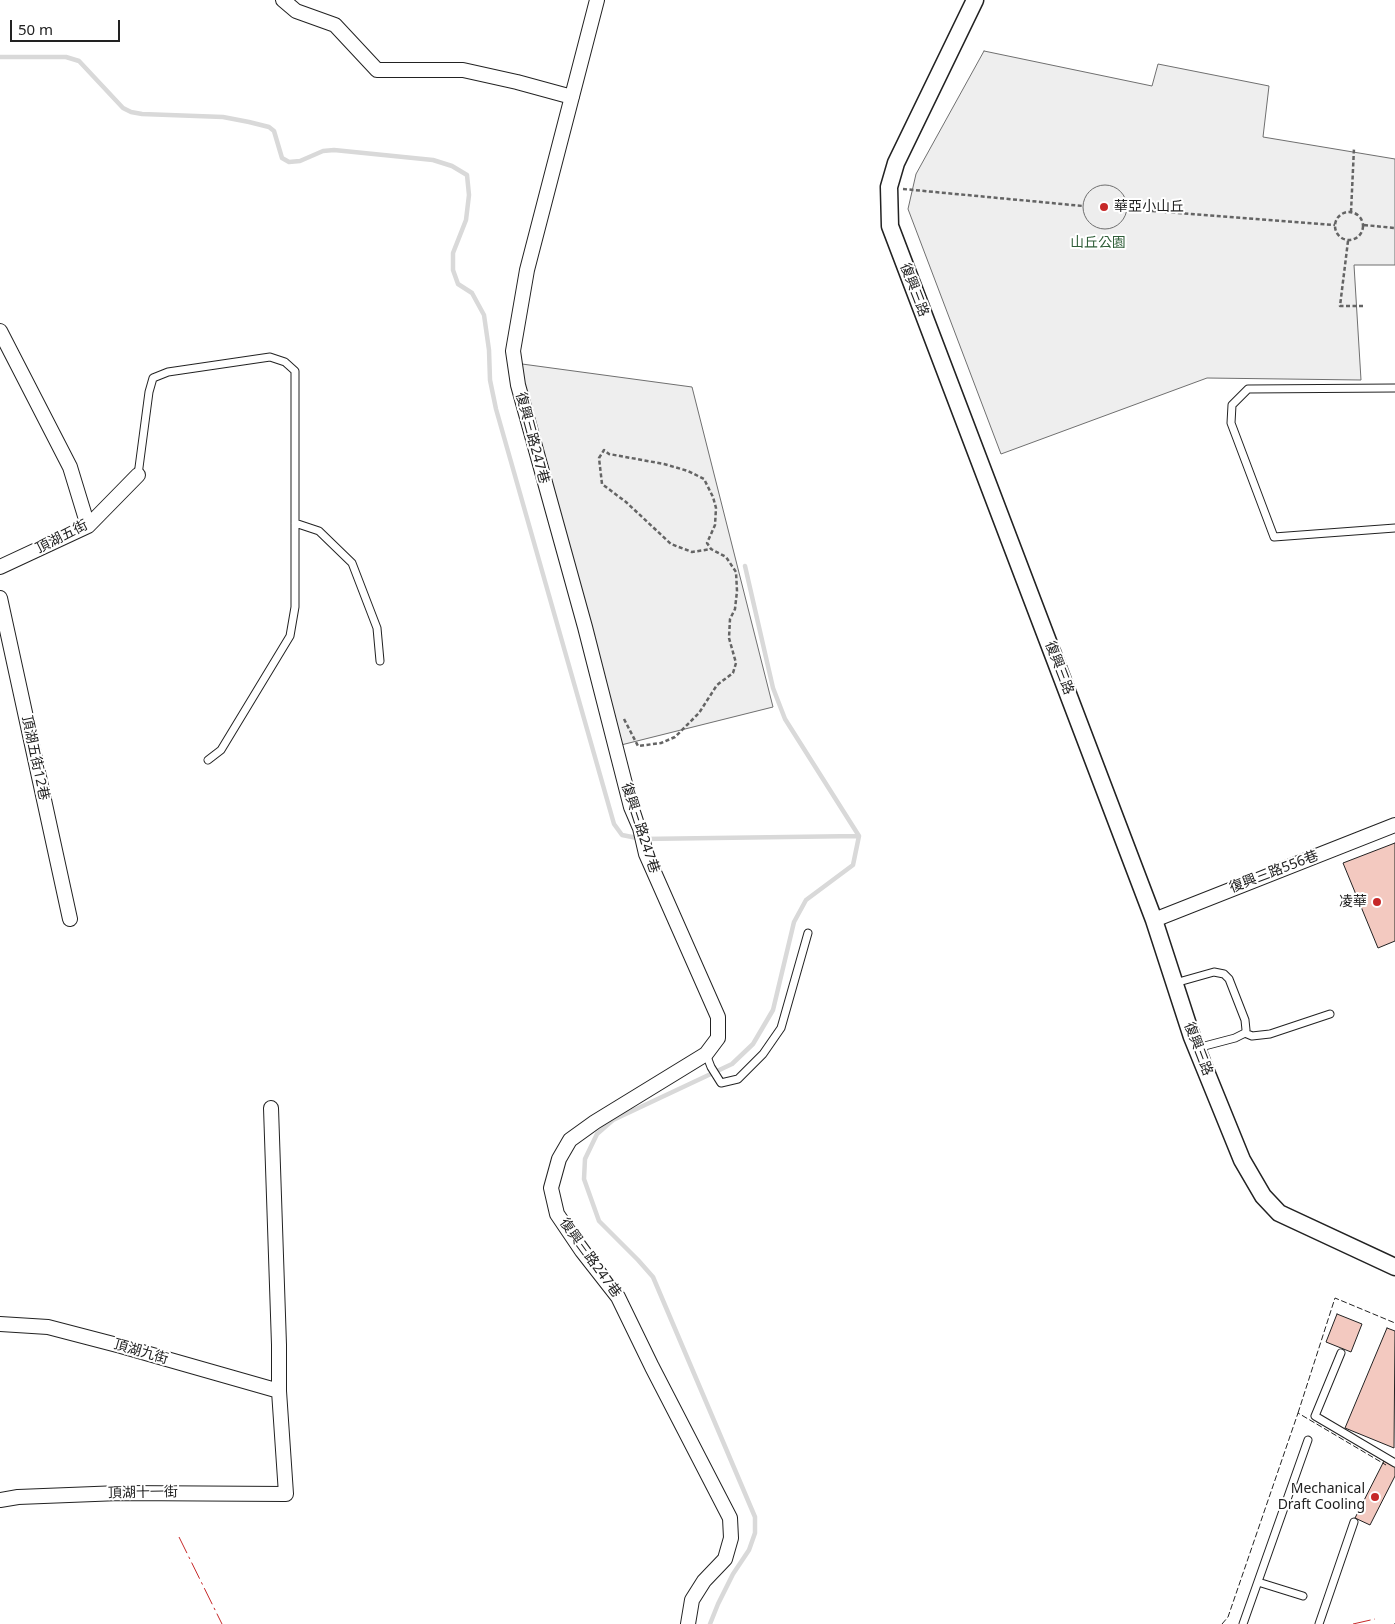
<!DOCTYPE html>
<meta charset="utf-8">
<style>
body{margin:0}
#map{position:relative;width:1395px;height:1624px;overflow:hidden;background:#fff;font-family:"Noto Sans",sans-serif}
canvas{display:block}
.scale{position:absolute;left:10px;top:20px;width:110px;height:22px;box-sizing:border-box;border:2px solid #222;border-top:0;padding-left:6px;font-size:15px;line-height:18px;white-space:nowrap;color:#222;-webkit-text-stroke:4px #fff;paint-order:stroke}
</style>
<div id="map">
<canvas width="1395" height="1624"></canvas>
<div class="scale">50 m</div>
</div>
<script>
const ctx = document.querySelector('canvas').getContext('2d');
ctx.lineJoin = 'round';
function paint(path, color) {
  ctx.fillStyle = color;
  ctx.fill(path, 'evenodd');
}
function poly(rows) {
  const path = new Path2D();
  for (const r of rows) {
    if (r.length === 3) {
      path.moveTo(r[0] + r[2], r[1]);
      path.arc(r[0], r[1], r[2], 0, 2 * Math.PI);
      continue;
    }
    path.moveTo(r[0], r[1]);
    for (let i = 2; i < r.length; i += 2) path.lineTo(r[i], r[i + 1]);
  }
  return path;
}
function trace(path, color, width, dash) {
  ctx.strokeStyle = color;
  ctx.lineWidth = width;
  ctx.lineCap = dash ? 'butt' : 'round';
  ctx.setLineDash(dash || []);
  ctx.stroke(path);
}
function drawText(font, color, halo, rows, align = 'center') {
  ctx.font = font + ' "Noto Sans","Noto Sans TC",sans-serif';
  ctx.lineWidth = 4;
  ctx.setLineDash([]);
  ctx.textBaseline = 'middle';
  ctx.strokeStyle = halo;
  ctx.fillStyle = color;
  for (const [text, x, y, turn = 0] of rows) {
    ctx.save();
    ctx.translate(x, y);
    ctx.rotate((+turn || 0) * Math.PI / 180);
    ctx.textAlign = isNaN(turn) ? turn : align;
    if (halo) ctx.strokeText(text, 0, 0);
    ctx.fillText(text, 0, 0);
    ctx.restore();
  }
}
const green = poly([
 [984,51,1152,86,1158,64,1269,86,1263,137,1395,159,1395,265,1354,265,1361,380,1207,378,1001,454,908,209,916,174,984,51],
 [522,364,692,387,773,707,621,745,523,392,522,364]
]);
paint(green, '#eee');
trace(green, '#6f6f6f', 1);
const parking = poly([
 [1105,207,22]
]);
paint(parking, '#ededed');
trace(parking, '#6f6f6f', 1);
trace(poly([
 [0,57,66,57,79,61,123,108,131,112,142,114,223,117,249,122,269,127,274,131,282,158,289,162,300,161,323,151,334,150,433,160,452,166,467,175,469,195,466,220,453,253,453,270,458,284,472,293,484,315,489,350,490,380,496,409,614,824,622,835,642,839,859,836],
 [710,1624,718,1604,733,1574,749,1550,755,1533,755,1517,653,1277,638,1260,599,1221,584,1179,585,1159,597,1134,613,1120,732,1064,753,1044,773,1010,794,922,806,900,853,865,859,836,785,719,773,688,745,566]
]), '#d9d9d9', 4.5);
const building = poly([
 [1395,843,1395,941,1378,948,1343,863,1395,843],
 [1337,1314,1362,1324,1351,1352,1326,1342,1337,1314],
 [1387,1328,1395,1331,1394,1448,1345,1428,1387,1328],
 [1384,1461,1395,1467,1395,1476,1370,1525,1355,1518,1384,1461]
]);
paint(building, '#f3c9c0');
trace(building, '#222', 1);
const service = poly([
 [1395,388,1248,389,1232,405,1231,423,1274,537,1395,528],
 [138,475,149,392,153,378,168,372,270,357,285,362,295,371,295,607,290,636,221,750,208,760],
 [295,523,319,531,352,563,377,628,380,661],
 [1175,983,1214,972,1224,974,1229,979,1245,1020,1246,1030,1245,1033,1235,1038,1197,1048],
 [1245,1033,1252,1036,1270,1034,1330,1014],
 [706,1054,711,1067,721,1083,738,1079,763,1054,781,1028,808,933],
 [1341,1353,1315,1416,1395,1463],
 [1258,1582,1303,1596],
 [1243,1624,1308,1440],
 [1319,1624,1354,1522]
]);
const minor = poly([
 [283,0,296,11,335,25,377,70,463,70,517,82,572,97],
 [597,0,527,270,513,351,518,385,585,627,631,807,640,828,646,854,718,1017,718,1038,706,1054,595,1122,570,1140,559,1159,551,1188,557,1214,582,1251,618,1297,652,1367,730,1518,731,1538,725,1559,704,1581,692,1600,688,1624],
 [0,331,70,467,88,526],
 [0,567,88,526,138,475],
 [0,598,70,919],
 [1154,920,1395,825],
 [0,1324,48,1327,121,1346,279,1391],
 [0,1500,18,1497,120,1493,286,1494,279,1391,279,1345,271,1108]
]);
const tertiary = poly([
 [975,0,896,163,889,187,890,226,1154,920,1192,1037,1242,1160,1263,1196,1279,1213,1395,1267]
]);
trace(service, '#222', 9);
trace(minor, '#222', 16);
trace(tertiary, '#222', 19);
trace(poly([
 [903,189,1083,206],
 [1126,209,1335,225],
 [1349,226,14],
 [1351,212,1354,148],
 [1364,225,1395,228],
 [1348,241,1340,306,1363,306],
 [624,719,638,746,661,743,675,737,699,713,717,685,733,673,736,663,729,638,730,619,735,609,737,591,736,572,726,557,711,549,707,543,715,525,716,508,713,497,704,479,688,471,664,464,609,454,604,450,599,458,602,484,626,502,671,544,692,552,711,549]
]), '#646464', 2.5, [4, 2.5]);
trace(service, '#fff', 7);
trace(minor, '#fff', 14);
trace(tertiary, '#fff', 16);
trace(poly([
 [1298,1413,1335,1298,1395,1323],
 [1222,1624,1228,1617,1298,1413,1386,1465],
 [1395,1624,1395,1623]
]), '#222', 1, [6, 2.5]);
trace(poly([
 [179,1537,222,1624],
 [1353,1624,1375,1619]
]), '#c62828', 1, [18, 4, 2.5, 4]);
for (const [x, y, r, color] of [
 [1104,207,5,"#c62828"],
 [1377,902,5,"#c62828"],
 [1375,1497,5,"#c62828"]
]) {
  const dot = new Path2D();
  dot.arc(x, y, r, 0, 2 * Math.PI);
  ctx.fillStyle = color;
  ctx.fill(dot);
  trace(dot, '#fff', 2);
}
drawText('14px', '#222', '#fff', [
 ["華亞小山丘",1114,207,"left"],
 ["凌華",1367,902],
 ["Mechanical",1365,1489],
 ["Draft Cooling",1365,1505]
], 'right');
drawText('14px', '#2f5e38', '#fff', [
 ["山丘公園",1098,243]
]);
drawText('14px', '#222', '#fff', [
 ["復興三路",914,290,69],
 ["復興三路247巷",532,438,75],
 ["頂湖五街",62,537,-27],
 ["復興三路",1059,668,69],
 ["頂湖五街12巷",35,758,78],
 ["復興三路247巷",640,828,72],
 ["復興三路556巷",1274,872,-21],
 ["復興三路",1198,1049,69],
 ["復興三路247巷",590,1258,54],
 ["頂湖九街",141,1352,16],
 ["頂湖十一街",143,1493,-1]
]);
</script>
